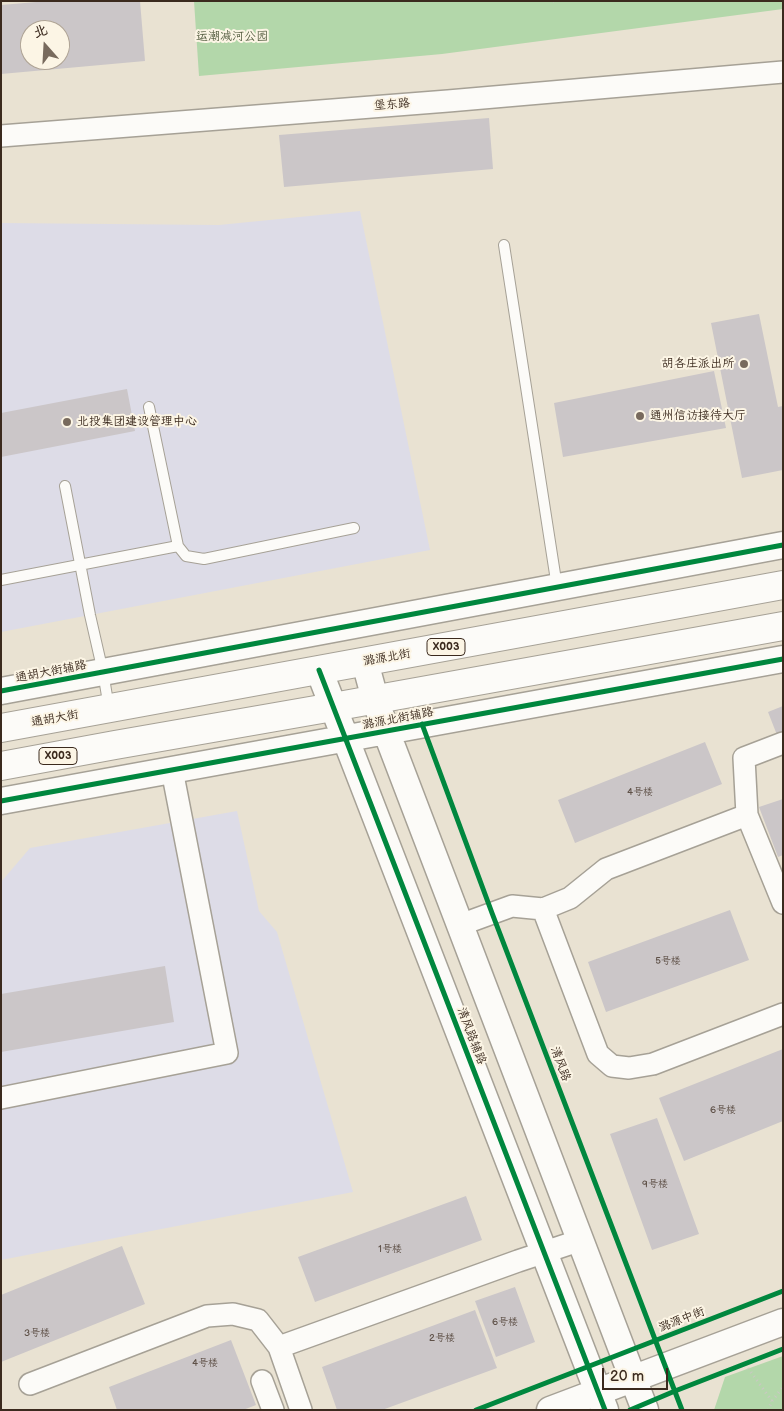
<!DOCTYPE html>
<meta charset="utf-8">
<style>
body{margin:0}
#map{position:relative;width:784px;height:1411px;overflow:hidden;background:#e9e2d2;font-family:"Balsamiq Sans","LXGW WenKai TC",sans-serif}
canvas{display:block}
.frame{position:absolute;inset:0;border:2px solid #3b2a1e;pointer-events:none}
.north{position:absolute;left:20px;top:20px;width:50px;height:50px;box-sizing:border-box;background:#fcf5e5;border:1px solid #afa495;border-radius:50%;rotate:341deg;font-size:14px;font-weight:700;line-height:20px;text-align:center;color:#3b2a1e}
.north::after{content:'';display:block;margin:auto;width:18px;height:22px;background:#786a5d;clip-path:polygon(50% 0,100% 100%,50% 72%,0 100%)}
.scale{position:absolute;left:602px;top:1368px;width:66px;height:22px;box-sizing:border-box;border:2px solid #3b2a1e;border-top:0;padding-left:6px;font-size:15px;line-height:18px;white-space:nowrap;color:#3b2a1e;-webkit-text-stroke:4px #fcf5e5;paint-order:stroke}
</style>
<div id="map">
<canvas width="784" height="1411"></canvas>
<div class="frame"></div>
<div class="north">北</div>
<div class="scale">20 m</div>
</div>
<script>
const ctx = document.querySelector('canvas').getContext('2d');
ctx.lineJoin = 'round';
function paint(path, color) {
  ctx.fillStyle = color;
  ctx.fill(path, 'evenodd');
}
function poly(rows) {
  const path = new Path2D();
  for (const r of rows) {
    path.moveTo(r[0], r[1]);
    for (let i = 2; i < r.length; i += 2) path.lineTo(r[i], r[i + 1]);
  }
  return path;
}
function trace(path, color, width, dash) {
  ctx.strokeStyle = color;
  ctx.lineWidth = width;
  ctx.lineCap = dash ? 'butt' : 'round';
  ctx.setLineDash(dash || []);
  ctx.stroke(path);
}
function drawText(font, color, halo, rows, align = 'center') {
  ctx.font = font + ' "Balsamiq Sans","LXGW WenKai TC",sans-serif';
  ctx.lineWidth = 4;
  ctx.setLineDash([]);
  ctx.textBaseline = 'middle';
  ctx.strokeStyle = halo;
  ctx.fillStyle = color;
  for (const [text, x, y, turn = 0] of rows) {
    ctx.save();
    ctx.translate(x, y);
    ctx.rotate((+turn || 0) * Math.PI / 180);
    ctx.textAlign = isNaN(turn) ? turn : align;
    if (halo) ctx.strokeText(text, 0, 0);
    ctx.fillText(text, 0, 0);
    ctx.restore();
  }
}
paint(poly([
 [360,211,430,550,1,632,1,223,219,225],
 [237,811,259,911,277,932,353,1192,1,1260,1,882,30,848]
]), '#dddce7');
paint(poly([
 [194,1,783,1,783,9,442,54,199,76],
 [783,1356,783,1410,714,1410,725,1377]
]), '#b3d7aa');
paint(poly([
 [48,1,140,1,145,61,1,74,1,5],
 [30,30,60,30,60,60,30,60],
 [489,118,493,169,284,187,279,135],
 [759,314,778,407,783,406,783,470,742,478,711,323],
 [714,371,726,428,563,457,554,403],
 [127,389,135,431,1,457,1,413],
 [783,706,783,733,777,735,768,712],
 [705,742,722,784,575,843,558,800],
 [783,799,783,855,778,857,759,807],
 [730,910,749,960,606,1012,588,962],
 [165,966,174,1022,1,1052,1,994],
 [783,1049,783,1121,684,1161,659,1098],
 [657,1118,699,1234,652,1250,610,1134],
 [466,1196,482,1240,315,1302,298,1257],
 [122,1246,145,1304,1,1362,1,1295],
 [515,1287,535,1342,496,1357,475,1301],
 [475,1310,497,1368,382,1410,337,1410,322,1367],
 [231,1340,256,1405,243,1410,117,1410,109,1387]
]), '#cbc6c8');
const service = poly([
 [504,245,557,587],
 [149,407,178,546,186,556,204,559,354,528],
 [65,486,90,615,103,672,109,708],
 [1,580,178,546]
]);
const minor = poly([
 [1,136,448,101,783,72],
 [783,743,744,758,747,815,783,903],
 [543,909,598,1054,612,1066,629,1068,653,1064,783,1014],
 [460,925,512,906,543,909,570,898,606,869,747,815],
 [1,1098,227,1053,172,770],
 [279,1347,518,1261,581,1240],
 [262,1381,273,1410],
 [30,1384,207,1316,233,1314,258,1320,279,1347,301,1410]
]);
const tertiary = poly([
 [365,662,375,699,386,731,645,1410],
 [319,670,605,1410],
 [1,691,783,545],
 [1,801,783,659],
 [550,1410,783,1322]
]);
const primary = poly([
 [1,728,783,585],
 [1,766,115,745,333,707,783,626]
]);
trace(service, '#a6a196', 12);
trace(minor, '#a6a196', 24);
trace(tertiary, '#a6a196', 29);
trace(primary, '#a6a196', 30);
trace(poly([
 [553,1,555,1],
 [745,1364,772,1401],
 [768,1410,772,1401,783,1387]
]), '#cbc8c4', 3, [1, 4]);
trace(service, '#fcfbf8', 10);
trace(minor, '#fcfbf8', 21);
trace(tertiary, '#fcfbf8', 26);
trace(primary, '#fcfbf8', 28);
trace(poly([
 [319,670,605,1410],
 [1,691,783,545],
 [422,724,492,913,682,1410],
 [1,801,783,659],
 [476,1410,783,1291],
 [630,1410,675,1391,783,1349]
]), '#00873e', 5);
for (const [x, y, r, color] of [
 [744,364,5,"#786a5d"],
 [640,416,5,"#786a5d"],
 [67,422,5,"#786a5d"]
]) {
  const dot = new Path2D();
  dot.arc(x, y, r, 0, 2 * Math.PI);
  ctx.fillStyle = color;
  ctx.fill(dot);
  trace(dot, '#fcf5e5', 2);
}
drawText('10px', '#5f5148', null, [
 ["4号楼",640,792],
 ["5号楼",668,961],
 ["6号楼",723,1110],
 ["9号楼",655,1184],
 ["1号楼",390,1249],
 ["6号楼",505,1322],
 ["3号楼",37,1333],
 ["2号楼",442,1338],
 ["4号楼",205,1363]
]);
for (const [x, y, w] of [
 [446,647,38],
 [58,756,38]
]) {
  const box = new Path2D();
  box.roundRect(x - w / 2, y - 8.5, w, 17, 4);
  ctx.fillStyle = '#fcf5e5';
  ctx.fill(box);
  trace(box, '#3b2a1e', 1);
}
drawText('bold 11px', '#3b2a1e', null, [
 ["X003",446,647],
 ["X003",58,756]
]);
drawText('12px', '#525b3e', '#fcf5e5', [
 ["运潮减河公园",232,37]
]);
drawText('12px', '#3b2a1e', '#fcf5e5', [
 ["堡东路",392,105,-5],
 ["潞源北街",387,658,-10],
 ["通胡大街辅路",51,672,-11],
 ["通胡大街",55,719,-10],
 ["潞源北街辅路",398,719,-11],
 ["清风路辅路",471,1036,69],
 ["清风路",560,1064,69],
 ["潞源中街",682,1320,-21]
]);
drawText('12px', '#3b2a1e', '#fcf5e5', [
 ["胡各庄派出所",734,364,"right"],
 ["通州信访接待大厅",650,416],
 ["北投集团建设管理中心",77,422]
], 'left');
</script>
